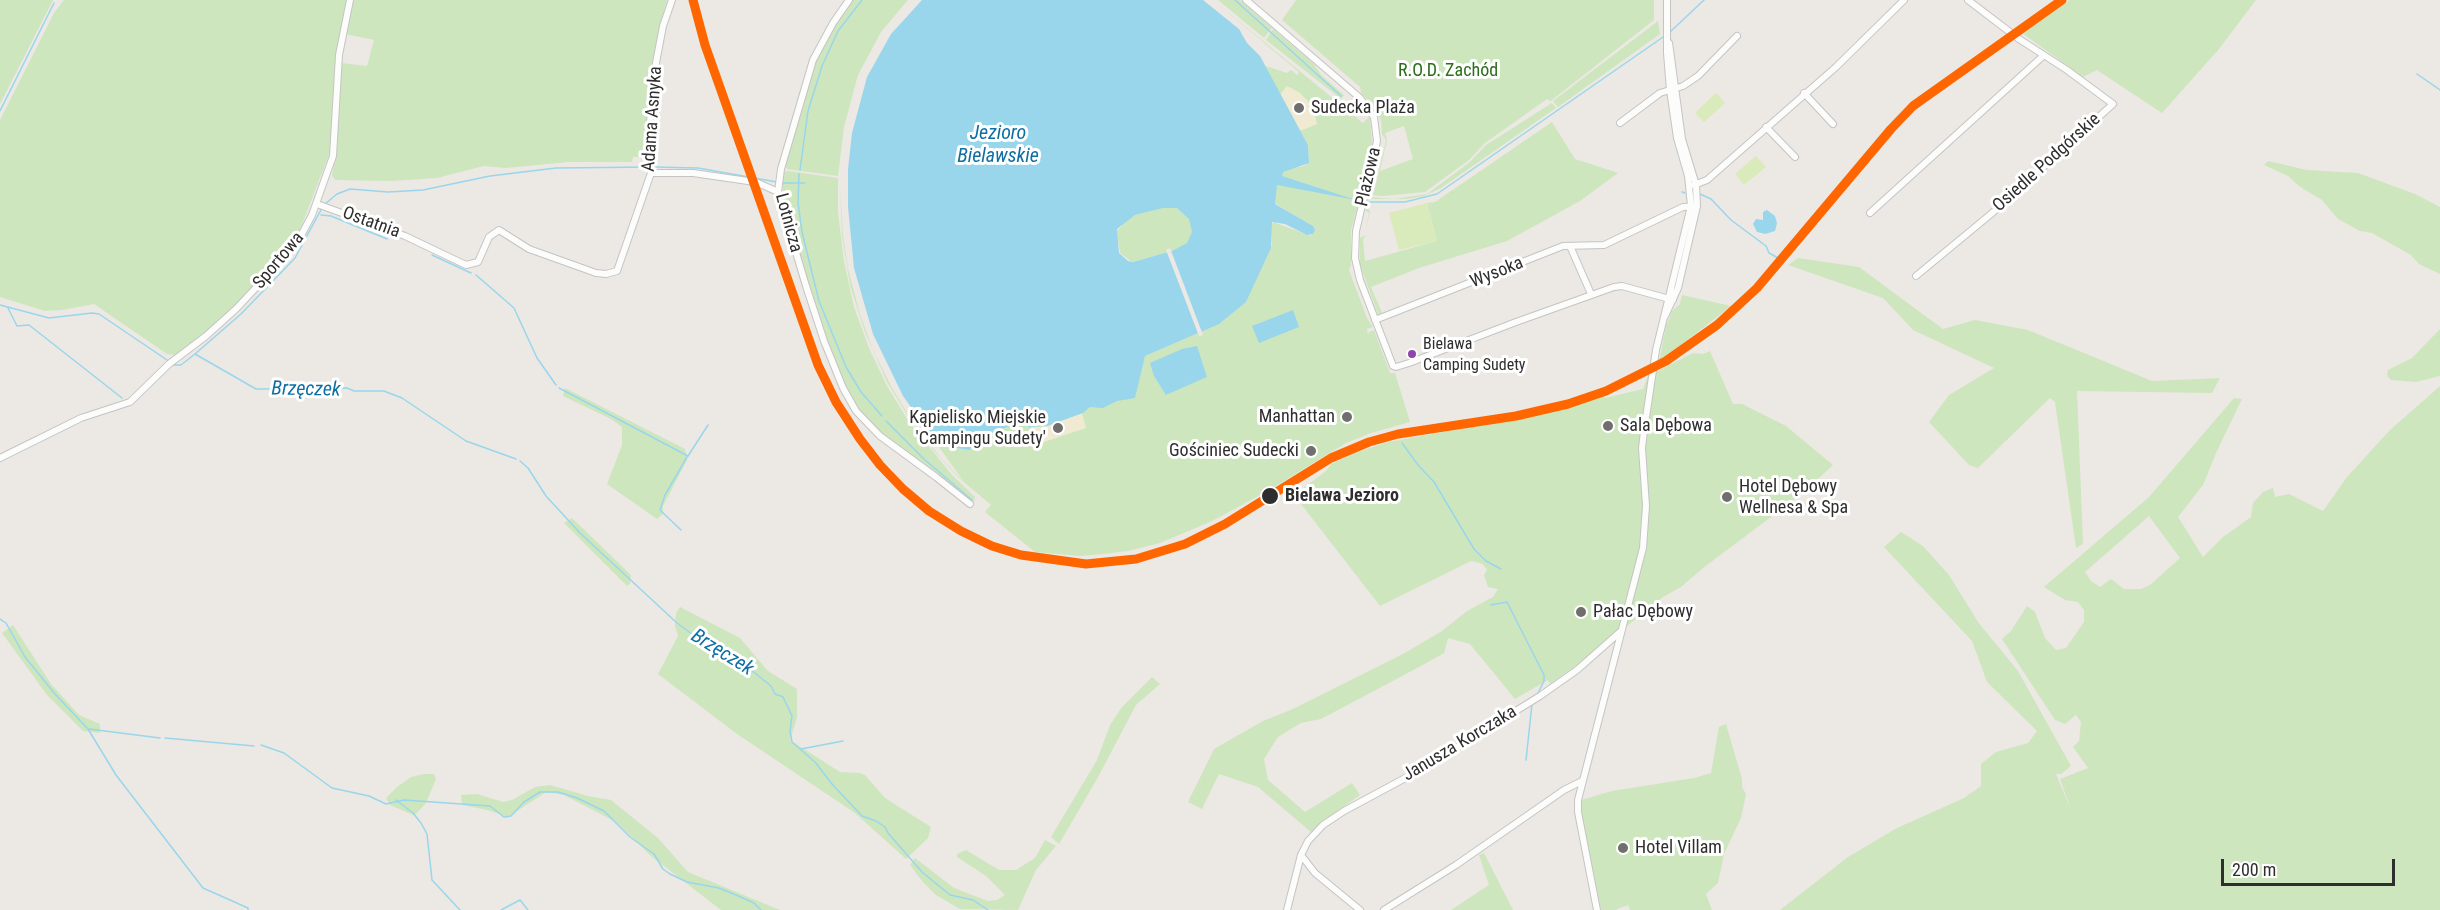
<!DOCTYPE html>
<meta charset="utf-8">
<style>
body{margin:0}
#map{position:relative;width:2440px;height:910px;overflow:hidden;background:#ece8e4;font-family:"Roboto Condensed",sans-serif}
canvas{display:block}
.scale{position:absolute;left:2221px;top:859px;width:174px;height:27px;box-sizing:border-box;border:3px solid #2e2e2e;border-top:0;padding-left:8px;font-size:18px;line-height:21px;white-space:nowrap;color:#2e2e2e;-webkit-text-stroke:4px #fff;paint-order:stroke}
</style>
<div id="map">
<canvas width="2440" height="910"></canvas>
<div class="scale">200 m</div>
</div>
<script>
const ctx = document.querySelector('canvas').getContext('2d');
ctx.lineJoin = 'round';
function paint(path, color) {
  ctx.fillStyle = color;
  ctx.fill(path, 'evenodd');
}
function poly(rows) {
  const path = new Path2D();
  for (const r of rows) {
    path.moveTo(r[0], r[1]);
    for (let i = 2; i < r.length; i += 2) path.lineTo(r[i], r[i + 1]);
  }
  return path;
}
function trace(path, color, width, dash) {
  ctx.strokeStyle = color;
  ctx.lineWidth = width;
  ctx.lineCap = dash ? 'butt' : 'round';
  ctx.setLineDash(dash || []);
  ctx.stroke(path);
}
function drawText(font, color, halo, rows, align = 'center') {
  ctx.font = font + ' "Roboto Condensed",sans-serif';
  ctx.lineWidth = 6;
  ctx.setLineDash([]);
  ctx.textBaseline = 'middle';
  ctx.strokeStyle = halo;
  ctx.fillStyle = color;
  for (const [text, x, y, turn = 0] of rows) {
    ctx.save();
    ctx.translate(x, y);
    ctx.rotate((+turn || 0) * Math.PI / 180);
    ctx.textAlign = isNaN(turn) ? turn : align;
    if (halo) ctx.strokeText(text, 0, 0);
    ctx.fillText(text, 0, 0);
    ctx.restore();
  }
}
paint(poly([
 [0,0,53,0,0,104],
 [64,0,347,0,336,54,331,149,298,235,277,262,239,302,213,327,175,355,167,354,94,304,62,310,45,311,0,297,0,120,54,13],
 [352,0,667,0,659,29,651,69,644,157,633,157,632,162,568,162,506,168,484,166,437,178,391,181,335,180,332,175,337,149,341,63,367,66,374,40,345,34],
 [852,0,908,0,881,32,858,75,844,127,838,176,787,169,785,166,815,61,839,18],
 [1213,0,1363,123,1369,117,1370,119,1372,143,1365,176,1362,175,1359,191,1360,196,1351,231,1351,265,1349,270,1367,318,1373,327,1367,329,1368,335,1369,332,1374,330,1390,373,1395,373,1410,422,1371,433,1346,443,1266,492,1212,521,1160,543,1128,551,1103,554,1080,556,1035,552,985,512,991,505,959,478,934,451,911,421,887,382,865,332,850,285,842,235,840,184,843,235,848,269,860,314,873,350,892,388,914,424,940,457,964,482,934,440,954,447,1017,422,1051,424,1084,412,1086,406,1142,364,1145,356,1198,333,1167,253,1132,262,1120,253,1117,231,1126,221,1135,215,1161,208,1174,206,1192,216,1194,238,1182,247,1172,251,1272,246,1271,226,1273,222,1311,236,1314,227,1304,221,1276,204,1256,199,1281,177,1282,170,1304,166,1309,161,1308,145,1290,112,1277,92,1274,91,1266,66,1287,73,1291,70,1297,75,1299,72],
 [1218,0,1240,0,1272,28,1264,38],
 [1296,0,1654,0,1654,20,1552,100,1550,101,1547,99,1485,143,1469,160,1425,192,1383,196,1369,195,1374,192,1386,140,1382,134,1381,120,1371,103,1361,93,1360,87,1282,20],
 [1404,126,1413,159,1380,171,1387,140,1385,133],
 [2070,0,2256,0,2219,49,2162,113,2097,70,2083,77,2022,33],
 [1658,21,1660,34,1558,107,1553,101],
 [1273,29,1314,64,1321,75,1344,95,1341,99,1266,40],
 [1552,103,1556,108,1441,188,1424,196,1407,199,1369,199,1367,206,1370,212,1365,231,1369,213,1365,210,1368,197,1394,199,1427,194,1470,162,1486,145],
 [1552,122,1575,159,1618,173,1580,201,1507,241,1419,268,1371,287,1383,315,1378,314,1360,265,1360,238,1366,235,1363,239,1365,261,1437,241,1427,203,1435,202],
 [2268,161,2307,170,2358,173,2415,194,2440,207,2440,274,2419,264,2411,255,2372,233,2360,231,2338,219,2322,200,2299,186,2288,176,2264,165],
 [788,171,838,178,838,212,844,262,854,307,869,348,887,386,909,422,952,475,975,497,974,502,889,441,858,411,847,393,808,287,804,266,798,255,783,198,783,172],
 [1798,258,1859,267,1943,329,1975,320,2028,330,2152,381,2220,378,2212,393,2077,391,2083,544,2076,548,2055,402,2050,398,1978,468,1969,465,1929,422,1949,395,1994,368,1913,330,1883,298,1788,265],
 [1682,295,1731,306,1659,362,1666,326,1672,311,1680,304],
 [2440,329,2440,376,2416,382,2391,380,2387,376,2388,370,2412,358],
 [1710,351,1733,404,1742,404,1786,426,1833,465,1803,493,1703,568,1681,587,1663,597,1595,652,1550,684,1548,680,1515,699,1470,644,1448,638,1444,653,1421,666,1321,719,1301,723,1278,737,1264,759,1268,780,1305,812,1352,783,1360,795,1324,820,1311,832,1258,787,1219,774,1202,809,1188,802,1214,749,1263,721,1293,709,1403,654,1442,631,1467,611,1493,597,1498,589,1488,587,1484,575,1487,570,1483,564,1471,561,1380,606,1294,495,1326,471,1331,464,1355,453,1388,442,1531,416,1584,402,1604,394,1605,398,1643,389,1648,376,1693,353,1703,354],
 [2440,386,2440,910,1780,910,1848,857,1897,828,1964,798,1981,786,1981,764,1996,752,2028,743,2037,731,1987,682,1972,641,1884,547,1901,532,1923,546,1949,575,1978,622,2018,671,2071,766,2061,774,2056,774,2072,812,2060,779,2088,768,2073,747,2079,741,2081,722,2076,715,2065,724,2055,720,2002,639,2011,631,2027,606,2035,612,2045,638,2056,650,2066,648,2084,622,2084,610,2078,602,2065,600,2044,587,2149,497,2234,398,2242,399,2216,453,2203,485,2178,517,2203,557,2223,537,2251,517,2253,503,2263,492,2273,488,2275,497,2289,494,2323,511,2347,477,2390,430],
 [2149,516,2180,558,2150,585,2141,589,2124,589,2111,579,2100,587,2091,581,2085,572],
 [565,388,685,449,687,460,663,506,663,514,657,519,607,484,622,445,622,427,611,419,563,396],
 [572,518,631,575,630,584,627,586,564,523],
 [680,607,740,638,768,671,797,689,797,718,790,740,840,772,859,773,865,775,885,798,931,827,928,838,906,859,855,813,737,734,658,674,678,636,675,626,676,613],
 [13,625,51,684,79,715,100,724,100,733,83,731,47,695,2,633],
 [1152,677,1160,684,1136,705,1097,779,1059,844,1051,837,1097,760,1110,725,1122,707],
 [1726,724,1742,779,1742,787,1746,794,1741,818,1724,854,1718,883,1706,894,1712,910,1630,910,1628,905,1615,910,1601,910,1582,816,1581,800,1612,791,1694,778,1711,773,1719,727],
 [424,774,434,774,436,779,426,803,416,814,413,815,390,805,386,798,397,787,411,777],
 [550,785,588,796,611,800,658,838,688,872,780,910,721,910,651,856,616,822,564,795,546,792,508,817,487,810,462,805,461,795,477,794,503,802,512,800,535,787],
 [1045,840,1056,846,1036,870,1018,910,960,909,936,895,922,881,910,865,915,858,954,888,988,901,997,900,1005,895,986,876,957,857,957,854,966,850,999,870,1016,870,1035,858],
 [1484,853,1513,910,1451,910,1489,885,1479,855]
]), '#cee6be');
paint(poly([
 [1287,86,1300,93,1307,100,1314,112,1317,124,1300,131,1279,96],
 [1082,413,1086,428,1041,443,1039,436,1031,432,1031,427,1047,426]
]), '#f0ead3');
paint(poly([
 [1716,93,1725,103,1704,122,1695,113],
 [1756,156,1766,167,1744,185,1735,174],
 [1427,203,1437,241,1399,250,1389,213]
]), '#d9eabb');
paint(poly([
 [922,0,1203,0,1239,29,1247,43,1260,56,1308,145,1309,163,1283,172,1282,176,1356,200,1277,185,1275,204,1313,226,1315,230,1313,234,1307,235,1285,224,1272,222,1271,248,1246,302,1219,324,1145,356,1135,398,1117,401,1103,408,1090,407,1083,413,1047,426,1029,427,1021,424,1012,425,985,436,969,450,938,445,903,396,873,334,854,268,848,207,848,169,852,133,867,77,891,34],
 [1163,208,1177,208,1189,219,1192,232,1187,243,1172,251,1133,262,1128,261,1119,253,1117,229,1135,215],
 [1767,210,1775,216,1777,223,1775,231,1765,234,1757,232,1753,224,1756,219,1763,220,1763,212],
 [1293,310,1299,327,1259,343,1252,326],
 [1197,346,1207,377,1166,395,1154,376,1150,363,1182,349]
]), '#99d6ec');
paint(poly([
 [1170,248,1203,335,1199,336,1166,250]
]), '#ece8e4');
trace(poly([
 [1235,0,1341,96],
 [1670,32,1704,0],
 [2417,74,2440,90],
 [0,111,54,3],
 [654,167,698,168,777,182],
 [800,170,808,111,822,66,838,31,862,0],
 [799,174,798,203,802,232,819,301,846,367,861,392,882,416],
 [782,183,805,183],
 [1682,192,1685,193],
 [1700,194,1711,199,1731,220,1766,246,1769,253,1780,259],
 [1368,202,1405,202,1437,194,1666,35],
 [325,204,337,194,350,189,388,192,423,190,490,176,556,168,650,167],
 [321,215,331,216,387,239],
 [432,255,471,273],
 [476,275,514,308,537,358,556,385],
 [0,305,49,318,92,313,99,314,170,362],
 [8,308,17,326,29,325,122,398],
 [195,354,241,314,295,258,322,208],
 [173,365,181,365,195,354,256,389,347,388,354,391,384,391,402,398,466,441,516,459],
 [559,388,688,456,708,425],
 [886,421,925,460,972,500],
 [1402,443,1418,465,1434,482,1474,549,1486,561,1501,569],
 [520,461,528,468,546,496,580,533,677,623,707,645,724,650,735,657,771,686,775,694,783,697,792,716,790,731,792,742,815,762,832,784,862,816,876,821,885,827,888,833,922,872,950,895,973,900,988,910],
 [681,530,660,510,665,495,687,457],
 [1491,605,1507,602,1544,675,1544,681,1537,695],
 [0,619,6,623,25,657,55,694,88,729,116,775,203,888,248,908,248,910],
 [89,729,160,738],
 [165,738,254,746],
 [261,745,284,753,332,788,369,796,386,804,404,800,490,806,504,817,511,816,524,802,540,792,558,792,577,798,604,811,630,837,654,854,663,869,670,874,687,882,719,888,736,895,754,903,761,910],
 [801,749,843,741],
 [1526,760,1532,704],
 [396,800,413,813,421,823,427,834,432,880,460,910],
 [501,910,520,900,528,910]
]), '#99d6ec', 1.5);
const street = poly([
 [849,0,833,23,813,60,781,169,778,192,806,286,824,341,843,388,856,411,880,436,936,477,970,504],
 [1246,0,1360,98,1374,117,1377,141,1356,231,1355,258,1360,280,1393,366,1396,367,1409,363,1516,322,1614,287,1622,286,1673,300],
 [1804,93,1833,124],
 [1620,123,1660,93,1683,86,1698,76,1737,36],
 [1766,127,1795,157],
 [651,173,693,173,748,181,758,183,778,192],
 [1694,185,1707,180,1836,67,1904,0],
 [317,204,405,236,466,265,478,262,489,237,499,230,529,249,596,273,606,274,617,271,651,173,650,122,656,63,663,26,672,0],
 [1870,213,2043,56],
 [1570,246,1591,294],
 [1916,276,1991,214,2113,104,2067,70,2019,39,1968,0],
 [1665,316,1678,288,1697,206,1696,185,1682,139,1669,43],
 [1375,320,1563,246,1604,245,1683,207,1697,206],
 [0,458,81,418,130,402,169,364,206,336,236,309,296,245,312,215,333,156,339,55,350,0],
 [1301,855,1315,873,1360,910],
 [1287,910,1301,855,1308,841,1323,825,1344,811,1422,769,1540,696,1577,670,1620,632],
 [1384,910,1456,865,1564,790,1582,781],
 [1597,910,1578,812,1578,800,1643,548,1646,506,1642,448,1644,431,1656,350,1691,206,1688,176,1677,138,1670,90,1667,53,1667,0]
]);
trace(street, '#c5c4c5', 8);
trace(street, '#fcfcfb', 6);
trace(poly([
 [693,0,705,45,818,365,836,402,860,439,880,465,903,489,929,511,961,531,992,546,1021,555,1086,564,1136,559,1185,544,1225,524,1331,458,1369,442,1398,434,1516,416,1568,404,1606,391,1666,361,1717,325,1757,288,1891,129,1913,106,2062,0]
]), '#f60', 9);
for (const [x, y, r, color] of [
 [1299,108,6,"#706f6e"],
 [1412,354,5,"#8e44ad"],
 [1347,417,6,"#706f6e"],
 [1608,426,6,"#706f6e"],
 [1058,428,6,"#706f6e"],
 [1311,451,6,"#706f6e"],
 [1270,496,9,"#2e2e2e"],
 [1727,497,6,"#706f6e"],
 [1581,612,6,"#706f6e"],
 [1623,848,6,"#706f6e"]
]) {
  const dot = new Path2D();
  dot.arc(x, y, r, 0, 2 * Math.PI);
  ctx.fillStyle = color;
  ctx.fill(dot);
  trace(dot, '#fff', 2);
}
drawText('16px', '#2e2e2e', '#fff', [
 ["Bielawa",1423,345],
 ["Camping Sudety",1423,366]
], 'left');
drawText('18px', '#2c6e1b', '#fff', [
 ["R.O.D. Zachód",1448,71]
]);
drawText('18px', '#2e2e2e', '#fff', [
 ["Sudecka Plaża",1311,108],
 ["Manhattan",1335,417,"right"],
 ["Kąpielisko Miejskie",1046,418,"right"],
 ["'Campingu Sudety'",1046,439,"right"],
 ["Sala Dębowa",1620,426],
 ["Gościniec Sudecki",1299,451,"right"],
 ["Hotel Dębowy",1739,487],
 ["Wellnesa & Spa",1739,508],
 ["Pałac Dębowy",1593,612],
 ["Hotel Villam",1635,848]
], 'left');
drawText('18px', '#2e2e2e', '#fff', [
 ["Adama Asnyka",653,119,-86],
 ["Osiedle Podgórskie",2047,163,-42],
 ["Plażowa",1369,177,-77],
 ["Ostatnia",371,223,20],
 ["Lotnicza",788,223,75],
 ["Sportowa",279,261,-50],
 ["Wysoka",1497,273,-22],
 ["Janusza Korczaka",1460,744,-31]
]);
drawText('bold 18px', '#2e2e2e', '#fff', [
 ["Bielawa Jezioro",1285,496]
], 'left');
drawText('italic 20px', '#0d6fa3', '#fff', [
 ["Jezioro",998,134],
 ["Bielawskie",998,157],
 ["Brzęczek",306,390,1],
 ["Brzęczek",722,653,32]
]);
</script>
